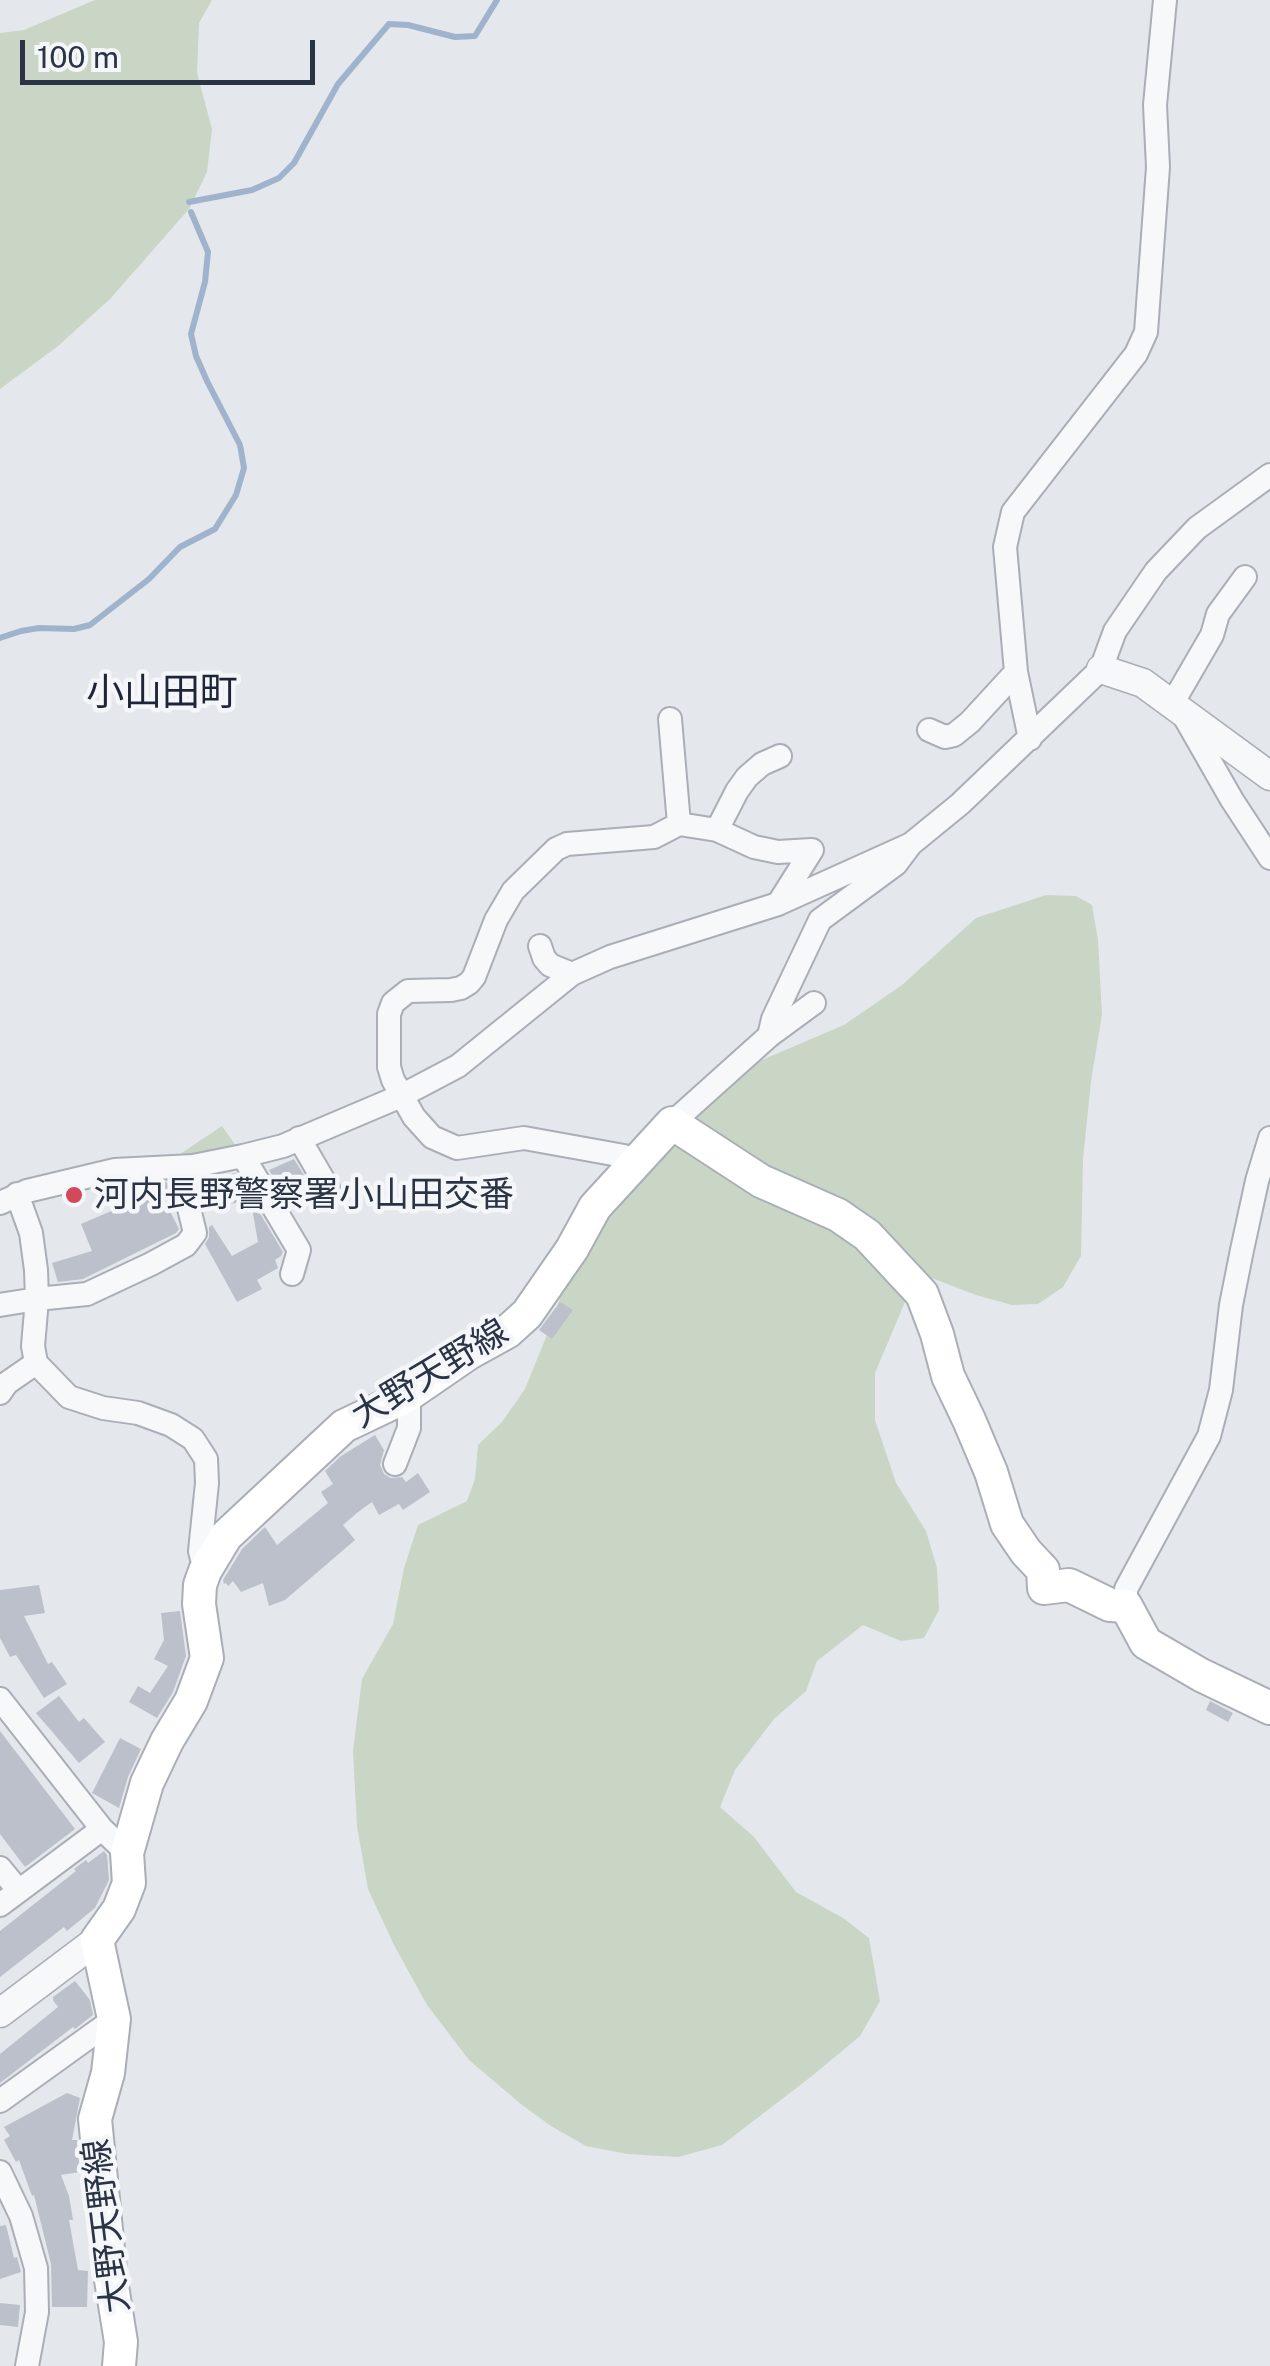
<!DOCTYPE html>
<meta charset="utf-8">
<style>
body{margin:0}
#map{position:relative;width:1270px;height:2366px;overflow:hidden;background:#e4e7ec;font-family:"Public Sans",sans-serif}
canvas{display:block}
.scale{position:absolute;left:20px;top:40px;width:295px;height:45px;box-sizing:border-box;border:5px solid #2b3445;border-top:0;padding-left:12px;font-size:30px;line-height:35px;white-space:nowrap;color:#2b3445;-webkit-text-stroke:8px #f4f6f9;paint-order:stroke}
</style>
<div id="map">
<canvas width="1270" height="2366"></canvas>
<div class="scale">100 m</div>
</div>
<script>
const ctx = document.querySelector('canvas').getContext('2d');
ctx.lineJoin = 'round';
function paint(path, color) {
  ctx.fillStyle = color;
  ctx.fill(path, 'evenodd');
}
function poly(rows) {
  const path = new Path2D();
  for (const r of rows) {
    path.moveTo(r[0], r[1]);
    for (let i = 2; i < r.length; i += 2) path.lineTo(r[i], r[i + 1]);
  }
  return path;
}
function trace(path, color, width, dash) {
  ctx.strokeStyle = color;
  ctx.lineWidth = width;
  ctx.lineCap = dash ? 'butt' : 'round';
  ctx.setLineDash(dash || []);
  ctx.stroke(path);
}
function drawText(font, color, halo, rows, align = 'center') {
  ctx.font = font + ' "Public Sans","Noto Sans JP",sans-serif';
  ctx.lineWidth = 9;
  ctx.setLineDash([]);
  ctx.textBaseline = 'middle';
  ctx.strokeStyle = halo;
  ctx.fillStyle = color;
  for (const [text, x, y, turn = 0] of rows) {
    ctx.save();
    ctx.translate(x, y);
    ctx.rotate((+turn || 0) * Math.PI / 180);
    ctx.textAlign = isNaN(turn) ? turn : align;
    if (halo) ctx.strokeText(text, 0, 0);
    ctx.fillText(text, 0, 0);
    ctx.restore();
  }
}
paint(poly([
 [95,0,212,0,199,23,197,73,212,129,207,172,189,209,110,299,58,346,0,389,0,33,24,30],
 [1046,895,1076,896,1092,905,1098,940,1102,1015,1091,1081,1083,1159,1081,1256,1063,1287,1038,1304,1012,1305,976,1295,921,1274,905,1302,875,1373,875,1420,896,1483,926,1531,937,1568,939,1610,924,1638,901,1641,863,1625,817,1661,806,1691,774,1719,735,1770,720,1807,754,1837,796,1892,843,1918,869,1938,880,2001,860,2036,812,2076,722,2145,678,2157,628,2154,586,2146,551,2126,522,2105,469,2060,427,2005,394,1945,368,1889,357,1826,353,1751,362,1679,393,1624,404,1568,418,1525,467,1501,475,1479,478,1445,502,1422,525,1389,551,1325,574,1255,734,1072,844,1025,902,985,976,918],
 [222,1126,238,1149,177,1156]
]), '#c9d6c5');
trace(poly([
 [189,202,252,190,279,178,294,163,338,84,389,24,408,25,455,37,475,36,497,0],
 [0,638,21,631,39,628,74,629,90,625,149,579,180,547,215,529,236,495,244,468,240,445,207,381,196,356,191,334,205,282,208,252,191,212]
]), '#9fb4cc', 6);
paint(poly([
 [294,1159,318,1198,292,1209,269,1170],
 [236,1173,283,1252,281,1256,275,1260,278,1268,257,1280,262,1289,237,1302,205,1244,209,1237,209,1227,212,1225,232,1256,258,1242,251,1202,210,1205,207,1178],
 [167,1182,170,1192,161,1193,179,1229,176,1233,83,1279,58,1282,52,1263,92,1251,81,1224,116,1209,110,1187],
 [560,1302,573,1310,552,1339,539,1330],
 [375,1435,384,1450,380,1465,384,1474,391,1478,402,1477,406,1482,418,1473,430,1492,403,1510,399,1504,379,1515,372,1502,358,1512,343,1525,355,1540,285,1600,269,1606,263,1583,241,1592,233,1581,228,1586,226,1583,224,1584,223,1580,242,1549,265,1527,277,1545,328,1503,321,1492,333,1484,325,1471,341,1456],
 [39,1585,45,1613,24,1616,48,1664,52,1662,67,1684,44,1698,16,1655,10,1657,0,1638,0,1590],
 [180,1611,186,1656,173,1692,157,1718,129,1702,138,1686,150,1693,168,1666,154,1659,164,1640,161,1613],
 [59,1696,79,1722,84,1718,105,1742,79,1763,36,1713],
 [1210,1701,1233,1713,1228,1722,1206,1710],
 [0,1731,75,1829,25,1867,0,1834],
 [120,1738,141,1749,128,1777,119,1808,92,1793],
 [104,1851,107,1855,109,1880,95,1908,67,1931,64,1927,0,1977,0,1931,76,1871,74,1869,86,1860,88,1863],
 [75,1981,90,2000,93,2015,75,2029,73,2027,0,2083,0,2054,58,2007,53,2000,53,1997],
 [67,2093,80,2098,72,2140,77,2140,80,2172,61,2175,69,2196,73,2220,69,2220,78,2270,88,2271,87,2307,52,2307,51,2264,34,2195,32,2196,19,2160,16,2162,4,2140,10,2136,4,2127],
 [6,2225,14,2258,17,2257,21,2272,0,2279,0,2226],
 [0,2303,20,2305,18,2327,0,2325]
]), '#bbc0ca');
const minor = poly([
 [1172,704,1212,635,1218,614,1245,577],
 [1184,716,1232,800,1270,858],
 [670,719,679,824],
 [929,730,945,737,954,735,970,722,1016,672],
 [1030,739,1016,672,1005,547,1013,512,1136,354,1146,332,1158,167,1155,105,1165,0],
 [717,830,737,791,747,777,762,764,780,756],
 [540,946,544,958,550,965,572,974],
 [769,1036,814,1003],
 [672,1123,769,1036,773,1019,820,920,896,864,911,844,960,804,1101,669,1115,631,1156,571,1197,528,1270,475],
 [299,1138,328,1188],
 [243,1156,299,1250,292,1274],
 [636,1163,624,1156,524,1138,457,1148,432,1137,414,1117,393,1080,389,1067,389,1014,393,1003,408,991,451,990,461,988,469,983,474,977,496,920,513,891,556,849,567,844,654,837,679,824,717,830,754,847,778,852,812,850,778,904],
 [17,1194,31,1233,36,1270,37,1299,33,1346,36,1363,69,1397,103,1408,138,1413,171,1425,193,1439,206,1459,207,1483,200,1551,205,1571],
 [0,1203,27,1191,115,1170,193,1166,243,1156,283,1146,401,1096,458,1066,572,974,610,957,778,904,911,844],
 [0,1305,37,1299,87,1294,151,1264,186,1245,195,1233,179,1167],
 [0,1393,7,1383,36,1363],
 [395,1464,409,1428,409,1404,405,1397],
 [1126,1606,1126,1589,1209,1436,1221,1390,1231,1305,1242,1250,1257,1181,1270,1138],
 [0,1699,102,1829,127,1853],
 [0,1868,19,1891],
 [0,1905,102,1829],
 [0,2101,114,2019],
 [0,2172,21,2216,36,2268,37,2312,27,2366]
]);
const tertiary = poly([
 [1101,669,1143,683,1270,776],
 [0,2013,97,1940]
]);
const secondary = poly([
 [119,2366,121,2342,111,2280,95,2119,108,2073,114,2019,97,1940,119,1909,129,1883,127,1853,147,1783,167,1741,191,1701,207,1658,199,1604,200,1585,205,1571,226,1536,344,1426,405,1397,469,1353,507,1332,527,1314,572,1249,595,1207,672,1123,761,1181,838,1215,867,1235,922,1294,937,1334,948,1376,969,1420,991,1472,1007,1524,1026,1552,1043,1570,1044,1588,1069,1585,1110,1605,1126,1606,1146,1643,1201,1675,1270,1708]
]);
trace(minor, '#a9aeb7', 26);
trace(tertiary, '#a9aeb7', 31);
trace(secondary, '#a9aeb7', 36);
trace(minor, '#f7f8fa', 22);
trace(tertiary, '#f7f8fa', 28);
trace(secondary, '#fff', 32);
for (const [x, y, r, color] of [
 [74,1195,10,"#d1495b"]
]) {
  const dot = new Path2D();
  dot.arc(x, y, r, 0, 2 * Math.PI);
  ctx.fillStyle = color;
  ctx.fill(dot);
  trace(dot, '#f4f6f9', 4);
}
drawText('35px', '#2b3445', '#f4f6f9', [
 ["河内長野警察署小山田交番",94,1195]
], 'left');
drawText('35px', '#2b3445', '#f4f6f9', [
 ["大野天野線",430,1374,-31],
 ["大野天野線",107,2226,-97]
]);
drawText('38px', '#1d2536', '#f4f6f9', [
 ["小山田町",162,693]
]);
</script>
